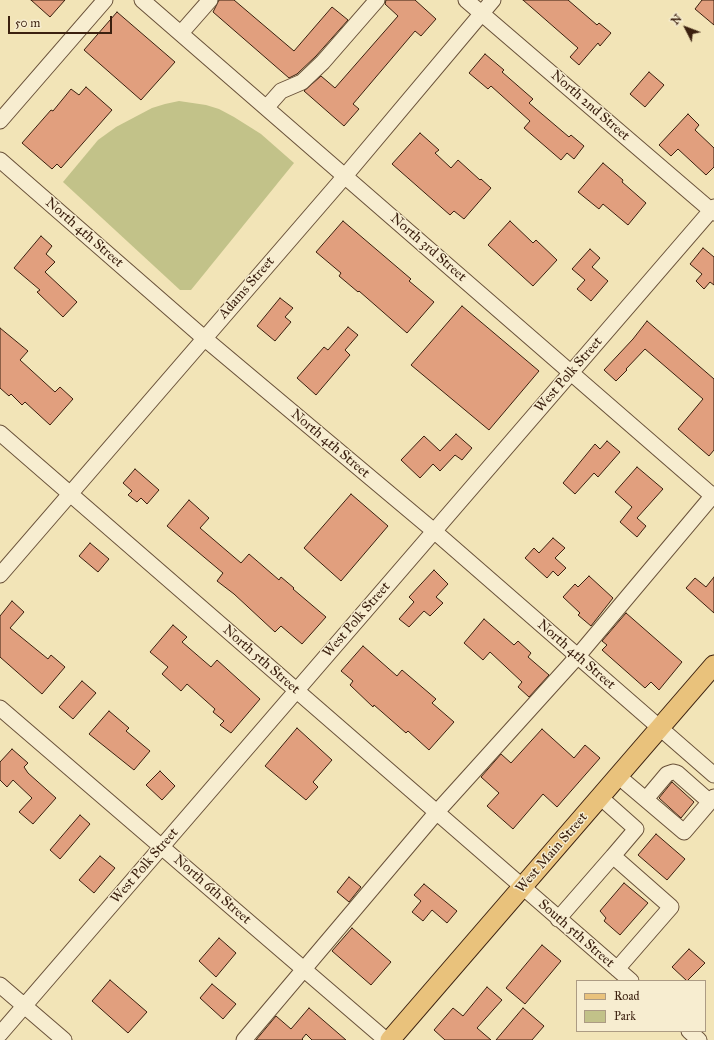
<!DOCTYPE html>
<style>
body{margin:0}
#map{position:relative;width:714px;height:1040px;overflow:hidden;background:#f2e4b7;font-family:"IM FELL Great Primer",serif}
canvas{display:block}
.legend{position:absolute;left:576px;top:980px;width:130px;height:52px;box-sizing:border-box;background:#f7edd0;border:1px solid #ac9b83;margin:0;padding:5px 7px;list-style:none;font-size:12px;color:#3b200f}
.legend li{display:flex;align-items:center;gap:8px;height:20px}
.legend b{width:20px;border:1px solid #ac9b83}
.north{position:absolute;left:666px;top:8px;width:40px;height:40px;-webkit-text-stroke:3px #f7edd0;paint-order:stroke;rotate:312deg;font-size:11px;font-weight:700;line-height:16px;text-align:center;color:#3b200f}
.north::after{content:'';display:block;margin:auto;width:14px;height:18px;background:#3b200f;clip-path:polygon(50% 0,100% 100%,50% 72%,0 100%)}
.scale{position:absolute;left:8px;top:16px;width:104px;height:18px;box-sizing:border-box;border:2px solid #3b200f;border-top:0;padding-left:5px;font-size:12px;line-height:14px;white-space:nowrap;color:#3b200f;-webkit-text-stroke:3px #f7edd0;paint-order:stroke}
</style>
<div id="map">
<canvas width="714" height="1040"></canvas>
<ul class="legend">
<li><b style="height:5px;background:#e9c27c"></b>Road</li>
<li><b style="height:11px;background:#c2c289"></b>Park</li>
</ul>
<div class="north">N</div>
<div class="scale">50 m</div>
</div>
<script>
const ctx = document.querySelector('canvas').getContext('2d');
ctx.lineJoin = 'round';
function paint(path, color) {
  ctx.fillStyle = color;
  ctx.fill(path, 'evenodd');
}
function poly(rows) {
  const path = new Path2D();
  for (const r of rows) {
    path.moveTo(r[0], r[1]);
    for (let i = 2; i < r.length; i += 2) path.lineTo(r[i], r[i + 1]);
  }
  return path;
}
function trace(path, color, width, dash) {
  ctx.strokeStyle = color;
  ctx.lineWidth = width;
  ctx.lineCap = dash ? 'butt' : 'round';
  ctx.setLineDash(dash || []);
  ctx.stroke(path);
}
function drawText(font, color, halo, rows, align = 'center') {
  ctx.font = font + ' "IM FELL Great Primer",serif';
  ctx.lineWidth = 3;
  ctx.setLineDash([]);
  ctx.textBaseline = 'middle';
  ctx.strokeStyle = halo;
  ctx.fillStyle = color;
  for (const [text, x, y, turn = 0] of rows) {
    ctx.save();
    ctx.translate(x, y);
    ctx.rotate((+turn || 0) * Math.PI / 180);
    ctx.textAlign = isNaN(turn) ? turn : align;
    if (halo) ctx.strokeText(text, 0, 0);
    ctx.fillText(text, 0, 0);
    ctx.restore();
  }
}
paint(poly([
 [179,101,206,105,219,109,234,117,261,134,294,163,191,290,180,290,63,182,98,140,116,127,152,108,165,104]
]), '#c2c289');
const building = poly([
 [31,0,65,0,50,17,31,0],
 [219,0,234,0,294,51,332,7,348,20,316,56,297,74,289,78,213,12,219,0],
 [386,0,415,0,436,19,421,36,415,31,353,104,359,109,344,126,304,91,321,76,335,88,398,16,385,4,386,0],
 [523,0,568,0,597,25,599,23,611,33,600,46,598,43,579,65,570,57,578,48,523,0],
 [702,0,714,0,714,25,695,9,702,0],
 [117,12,175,62,141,100,84,50,117,12],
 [485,54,504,70,502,72,533,99,529,103,569,137,571,135,584,146,574,159,567,153,561,160,524,128,530,121,491,86,488,89,469,73,485,54],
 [649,72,664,85,645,107,630,94,649,72],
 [86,87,112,110,61,168,57,164,52,169,22,143,51,110,53,111,71,89,79,95,86,87],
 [688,114,699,125,695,130,714,148,714,167,706,175,678,149,671,156,659,145,688,114],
 [420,133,439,150,435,153,451,168,458,160,480,180,481,179,491,188,464,219,454,211,450,215,392,164,420,133],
 [603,163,623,180,622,182,646,203,628,225,603,204,599,209,578,192,603,163],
 [343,221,411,279,409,281,434,302,407,333,359,291,358,292,339,276,341,273,316,252,343,221],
 [510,221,533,243,536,240,557,260,533,286,488,245,510,221],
 [41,236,52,246,46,254,55,262,45,272,77,302,63,317,37,292,40,290,14,268,41,236],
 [703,248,714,257,714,285,710,282,704,289,696,281,702,274,690,264,703,248],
 [590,249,600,258,592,267,608,281,591,301,577,289,585,280,572,269,590,249],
 [280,298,293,308,285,317,291,322,275,341,257,326,280,298],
 [462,306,539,371,489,430,411,365,462,306],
 [647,321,714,379,714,450,709,456,678,429,703,399,645,349,626,369,627,370,616,381,604,370,633,339,647,321],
 [348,327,358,335,345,350,350,355,316,395,297,378,324,347,328,350,348,327],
 [0,328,28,351,20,360,55,392,60,387,73,399,50,425,25,402,22,405,11,394,9,396,0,388,0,328],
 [456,434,472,448,462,460,455,455,440,471,433,464,420,478,401,460,424,436,440,451,456,434],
 [607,441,620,452,598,477,594,473,575,494,563,483,595,444,600,449,607,441],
 [637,467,663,489,637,518,646,526,637,537,620,522,632,507,615,492,637,467],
 [135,469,159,490,147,504,141,498,137,502,128,495,132,491,123,483,135,469],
 [351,494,388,526,341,581,304,548,351,494],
 [189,500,209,518,200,528,241,563,249,554,279,580,281,577,294,588,293,589,326,617,302,644,281,626,275,632,234,594,217,581,223,573,167,526,189,500],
 [553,538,565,548,555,558,566,568,558,576,553,571,547,578,525,558,534,548,539,553,553,538],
 [90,543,109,559,98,572,79,556,90,543],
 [434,570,448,584,436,597,443,603,430,616,424,611,409,627,399,619,414,602,409,597,434,570],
 [589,576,613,598,591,626,578,615,580,613,563,597,575,584,578,587,589,576],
 [714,577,714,613,686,588,695,578,706,587,714,577],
 [12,601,24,612,10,628,48,659,51,655,65,667,42,694,0,657,0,616,12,601],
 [626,613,682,662,659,690,651,682,645,688,602,650,607,645,602,641,626,613],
 [484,619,514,645,518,641,531,653,528,657,549,675,529,697,518,687,522,682,490,652,483,660,464,643,484,619],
 [173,625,187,637,182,642,211,667,217,660,260,699,231,733,220,725,224,721,213,712,215,709,187,684,181,691,162,674,168,667,150,652,173,625],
 [363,646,397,676,402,670,436,699,432,703,454,722,429,750,408,731,406,733,374,705,373,707,350,685,353,681,341,671,363,646],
 [82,681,96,693,73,719,59,707,82,681],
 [109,711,129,728,126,731,150,751,134,770,89,734,109,711],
 [297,728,332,760,313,782,318,787,306,800,265,766,297,728],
 [542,729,574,758,585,745,600,758,557,807,543,794,513,829,487,806,499,793,481,777,501,754,511,763,542,729],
 [12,749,28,763,24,767,28,773,56,798,33,824,19,812,32,798,13,780,7,787,0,780,0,762,12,749],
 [160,771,175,786,162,800,146,785,160,771],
 [672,782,694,802,681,818,659,798,672,782],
 [80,815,90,824,60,859,50,850,80,815],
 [656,834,685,859,667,880,638,855,656,834],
 [100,856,115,868,94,893,79,880,100,856],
 [349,877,361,887,349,902,337,892,349,877],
 [624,883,648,903,620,935,604,921,606,918,600,911,624,883],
 [424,884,457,911,447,923,432,910,423,921,412,912,421,901,414,895,424,884],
 [352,928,391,962,371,985,332,951,352,928],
 [219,938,236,953,216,977,199,961,219,938],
 [542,945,561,961,525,1004,506,988,542,945],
 [689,949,705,963,687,981,672,967,689,949],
 [110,980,147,1012,128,1033,92,1001,110,980],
 [212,984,236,1004,223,1019,200,998,212,984],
 [487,987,502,1000,477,1028,491,1040,445,1040,434,1030,453,1008,463,1016,487,987],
 [309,1008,346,1040,312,1040,306,1034,302,1039,303,1040,256,1040,276,1016,291,1029,309,1008],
 [523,1008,544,1026,532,1040,496,1040,523,1008]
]);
paint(building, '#e19f7e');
trace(building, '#3b200f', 1);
const minor = poly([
 [142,0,714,497],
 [466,0,714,213],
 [181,33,210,0],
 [266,108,281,91,302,82,323,62,377,0],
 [0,121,105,0],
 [0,160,204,338,434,531,714,775],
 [0,433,631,981],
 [0,575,345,176,493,0],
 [0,708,386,1040],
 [618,776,684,832,714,797],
 [600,797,636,829,613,856,671,907,617,969],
 [646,799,667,774,673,772,677,773,710,802],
 [558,919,613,856],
 [0,985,64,1040],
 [689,1031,699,1040],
 [0,1034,714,207],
 [244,1040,436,813,577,657,714,494]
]);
const major = poly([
 [390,1040,714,665]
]);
trace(minor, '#695139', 17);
trace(major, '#3b200f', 21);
trace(minor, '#f7edd0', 15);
trace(major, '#e9c27c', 19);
drawText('14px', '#3b200f', '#f7edd0', [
 ["North 2nd Street",590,106,41],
 ["North 4th Street",84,233,41],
 ["North 3rd Street",428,248,41],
 ["Adams Street",247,288,-49],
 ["West Polk Street",569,375,-49],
 ["North 4th Street",330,444,40],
 ["West Polk Street",357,620,-49],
 ["North 4th Street",576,655,41],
 ["North 5th Street",261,660,41],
 ["West Main Street",552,853,-49],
 ["West Polk Street",145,866,-49],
 ["North 6th Street",212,890,41],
 ["South 5th Street",576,934,41]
]);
</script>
